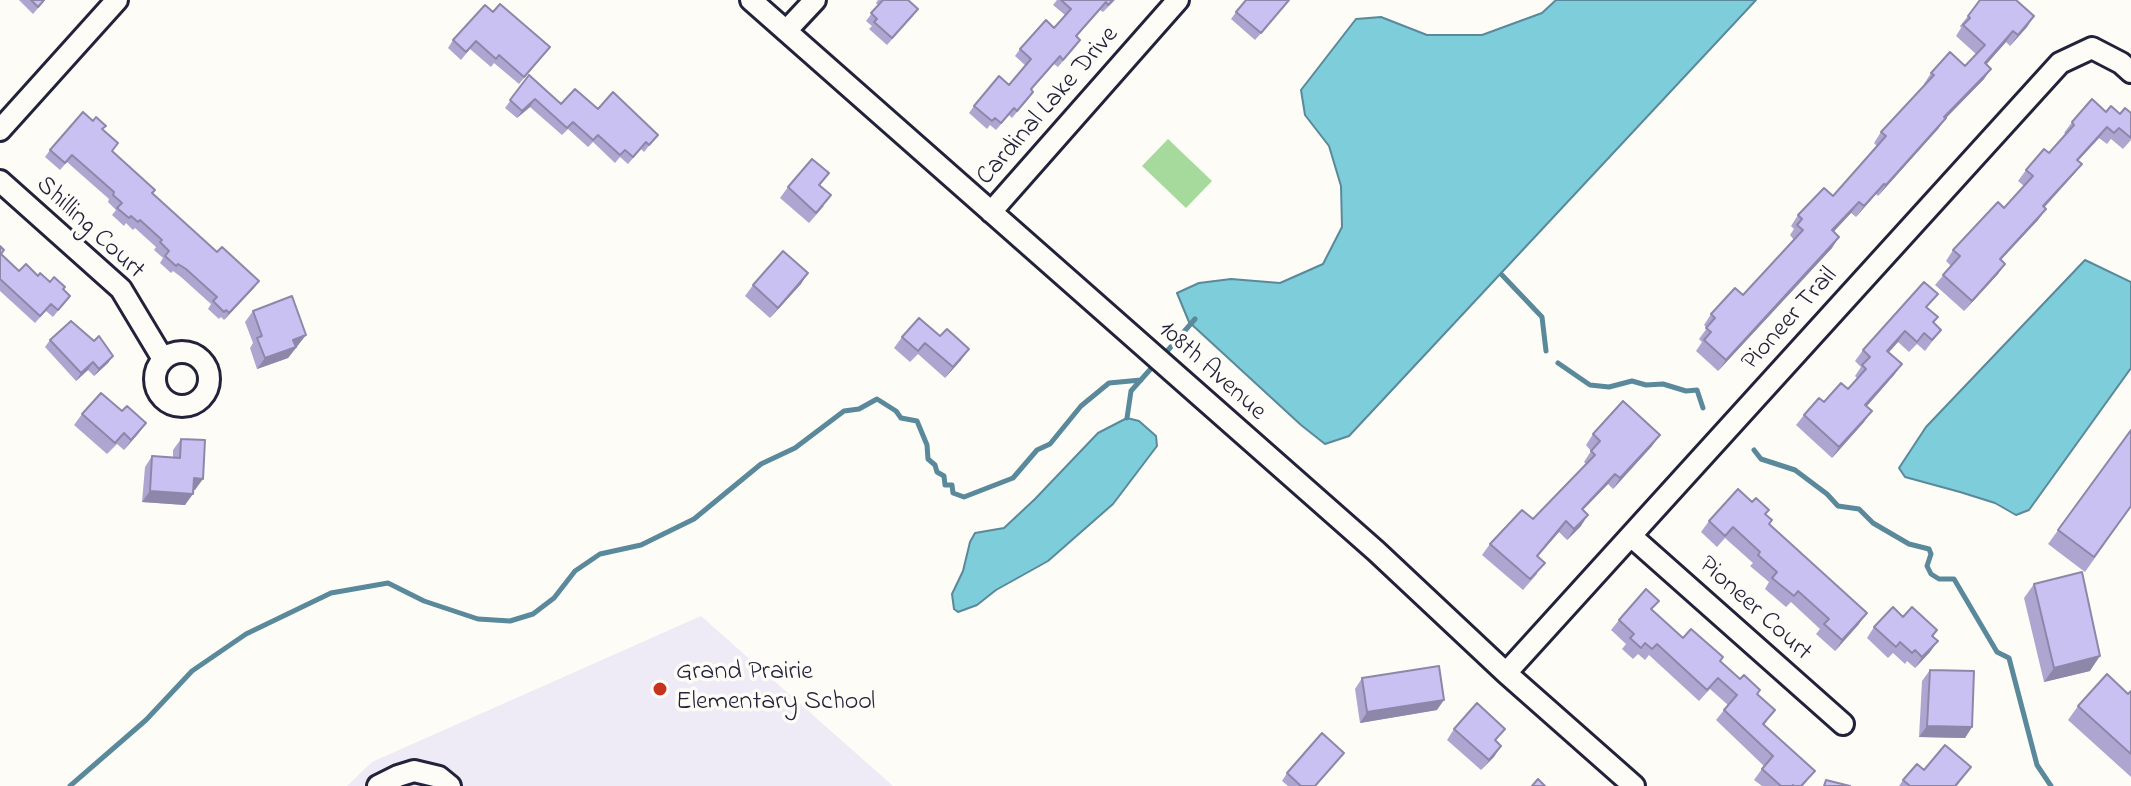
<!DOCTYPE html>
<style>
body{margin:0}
canvas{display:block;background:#fdfcf7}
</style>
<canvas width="2131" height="786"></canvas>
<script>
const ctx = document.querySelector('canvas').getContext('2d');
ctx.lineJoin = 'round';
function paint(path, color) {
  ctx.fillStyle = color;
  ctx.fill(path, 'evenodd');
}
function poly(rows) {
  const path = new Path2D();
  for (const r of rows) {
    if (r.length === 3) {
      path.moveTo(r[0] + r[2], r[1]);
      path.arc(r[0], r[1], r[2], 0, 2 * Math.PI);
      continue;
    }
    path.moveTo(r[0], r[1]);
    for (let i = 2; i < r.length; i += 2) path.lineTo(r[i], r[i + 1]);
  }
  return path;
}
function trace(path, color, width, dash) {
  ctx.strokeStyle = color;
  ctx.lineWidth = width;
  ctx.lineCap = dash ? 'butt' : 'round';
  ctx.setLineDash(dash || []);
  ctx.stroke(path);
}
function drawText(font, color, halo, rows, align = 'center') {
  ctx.font = font + ' "Indie Flower",sans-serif';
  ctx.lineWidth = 7;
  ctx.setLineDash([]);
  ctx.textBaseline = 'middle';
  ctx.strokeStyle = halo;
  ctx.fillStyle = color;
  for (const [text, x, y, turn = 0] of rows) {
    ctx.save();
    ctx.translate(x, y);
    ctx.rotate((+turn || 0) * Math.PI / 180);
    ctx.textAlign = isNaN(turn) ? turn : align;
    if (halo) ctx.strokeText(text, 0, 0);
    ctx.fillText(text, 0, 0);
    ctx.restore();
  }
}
paint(poly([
 [701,616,893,786,347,786,372,762]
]), '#eeeaf6');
paint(poly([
 [1168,139,1212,181,1186,208,1142,166]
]), '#a6da9c');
const water = poly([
 [1556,0,1756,0,1349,436,1325,444,1301,425,1189,322,1177,293,1199,283,1231,279,1280,283,1323,264,1342,227,1341,186,1329,146,1305,115,1301,90,1356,19,1381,17,1427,35,1482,35,1542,13,1556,0],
 [2085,260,2131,282,2131,368,2029,510,2016,515,1995,503,1960,492,1905,477,1899,468,1926,427,2085,260],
 [1127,418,1139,421,1156,436,1157,446,1113,504,1048,561,996,590,977,605,958,612,954,609,952,594,963,571,970,542,975,533,1004,528,1035,499,1098,433,1127,418]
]);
paint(water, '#7ecdda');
trace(water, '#59899a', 2);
trace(poly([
 [1502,275,1542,317,1546,351],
 [1162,357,1195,319],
 [1558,363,1590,385,1609,387,1632,381,1646,385,1663,384,1686,391,1697,390,1703,408],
 [1127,418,1131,391,1155,364],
 [1754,450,1761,459,1795,470,1827,494,1838,506,1859,509,1873,523,1909,544,1929,549,1931,554,1927,566,1931,574,1939,579,1954,579,1997,652,2009,658,2037,765,2051,786],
 [70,786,146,720,192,671,246,634,331,593,388,583,424,601,478,619,510,621,533,614,554,598,575,571,600,554,641,545,694,519,761,464,795,448,844,411,859,409,877,399,896,411,901,418,917,421,927,445,928,459,935,465,937,472,944,476,945,485,952,485,953,493,964,497,1013,478,1037,450,1050,444,1081,406,1109,383,1141,380]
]), '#59899a', 5);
const minor = poly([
 [751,0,1376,551,1506,673,1634,786],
 [786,31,815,0],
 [0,130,117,0],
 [0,181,121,289,163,359],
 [991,212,1178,0],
 [182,379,27],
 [1631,536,1843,724],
 [1506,673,2060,63,2092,48,2121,63,2131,72],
 [378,786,398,776,414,771,439,777,450,786]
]);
trace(minor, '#22223b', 26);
trace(minor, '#fdfcf7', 20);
paint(poly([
 [19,0,45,0,33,14],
 [878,0,909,0,913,16,887,45,869,29,872,26,866,21,878,5,876,3],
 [1057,0,1115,0,1103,12,1100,10,1077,36,1080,40,1075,47,1058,67,1054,64,1031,90,1033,92,1028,99,1012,118,1009,115,996,130,990,125,987,129,969,113,974,106,1009,85,1026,66,1015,56,1020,49,1054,28,1065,15,1053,5],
 [1290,0,1255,40,1231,19,1236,12],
 [493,12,550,47,519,84,494,63,491,67,470,49,461,60,448,48,453,40],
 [1968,16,2034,16,2027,27,2010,46,2006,42,1986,64,1984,79,1945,119,1938,129,1878,196,1876,194,1856,217,1851,213,1834,231,1832,248,1718,371,1696,351,1702,342,1699,339,1707,328,1704,325,1711,314,1743,295,1794,240,1790,235,1794,229,1791,226,1798,215,1833,196,1877,146,1874,143,1881,132,1925,85,1924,84,1931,73,1965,66,1976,54,1956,36,1961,28,1960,26],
 [529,75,561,104,598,109,652,142,644,152,641,149,628,164,620,157,615,163,593,142,588,147,568,129,562,135,530,107,517,118,505,108],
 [2106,112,2120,114,2131,140,2123,149,2111,139,2107,144,2099,138,2078,161,2074,174,2044,208,2046,209,2038,220,2001,260,2005,264,1998,274,1964,311,1935,285,1951,266,1946,261,1953,250,2004,208,2024,186,2018,181,2026,170,2049,153,2066,134,2064,133,2072,122],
 [103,129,112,152,152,194,217,252,259,281,224,320,221,317,219,319,208,309,211,304,181,277,173,271,171,273,160,263,163,258,154,250,156,247,135,228,133,230,126,223,124,226,112,215,116,210,108,202,109,199,67,162,60,170,45,157,50,150],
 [788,187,824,206,809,223,780,198],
 [0,246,1,255,19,271,38,276,63,289,70,296,53,317,46,311,35,323,0,291],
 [801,284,770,318,745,296,753,285],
 [1927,308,1938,317,1934,323,1941,330,1925,351,1917,344,1909,352,1898,342,1889,352,1902,364,1894,375,1867,406,1864,422,1832,458,1796,425,1804,415,1848,389,1857,378,1855,376,1861,367,1855,361,1863,350],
 [253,311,306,335,288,358,257,369,250,348,253,343,245,322],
 [919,318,961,360,945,378,918,354,910,362,894,348,902,337],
 [50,340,94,341,113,356,108,363,94,376,88,370,76,381,45,347],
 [122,411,146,423,124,450,117,444,107,454,74,425,82,414],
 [2131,430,2131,507,2085,572,2048,544],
 [1593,434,1652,446,1613,489,1608,484,1583,510,1581,526,1567,540,1559,532,1538,556,1537,574,1523,590,1482,555,1490,544,1533,519,1586,464,1584,462,1591,451,1586,445],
 [181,439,195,490,193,490,185,505,142,502,145,467,152,456,173,457,173,450],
 [1766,514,1770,524,1859,624,1835,651,1816,634,1820,629,1791,602,1786,607,1765,589,1769,582,1750,566,1753,563,1725,538,1717,547,1701,532,1709,521],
 [2034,584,2090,671,2044,682,2024,598],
 [1652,610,1683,638,1720,661,1757,694,1767,721,1764,725,1807,781,1803,786,1762,786,1754,780,1764,766,1716,720,1728,705,1710,689,1699,701,1649,655,1645,660,1638,654,1633,659,1622,649,1626,644,1611,630,1619,620],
 [1874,627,1937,630,1933,637,1930,652,1915,668,1907,661,1905,664,1893,653,1888,658,1867,638],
 [1930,670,1972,727,1965,738,1919,737,1922,681],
 [1362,678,1437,710,1360,723,1355,689],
 [2131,691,2131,777,2068,720,2078,706,2128,694],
 [1454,729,1496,741,1501,746,1481,770,1447,740],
 [1344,753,1316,786,1288,786,1282,781,1287,773],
 [1971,767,1957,786,1899,786,1903,780]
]), '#aea6d1');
paint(poly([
 [2034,16,2027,27,2010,46,2018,35],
 [2013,31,2006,42,1978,74,1985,63],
 [1991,69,1984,79,1945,119,1938,129,1878,196,1886,185,1944,117],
 [535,99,530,107,517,118,522,111],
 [2107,127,2099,138,2069,170,2077,160],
 [2082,164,2074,174,2035,217,2043,206],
 [1884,184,1876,194,1856,217,1864,206],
 [1859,202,1851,213,1825,241,1832,230],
 [2046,209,2038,220,1992,269,2000,259],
 [1839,237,1832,248,1718,371,1726,360],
 [2005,264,1998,274,1964,311,1972,301],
 [808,273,801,284,770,318,778,308],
 [259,281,254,288,224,320,229,313],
 [1905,331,1898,342,1880,362,1887,351],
 [306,335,288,358,257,369,265,358,293,340],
 [969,349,961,360,945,378,953,367],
 [113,356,108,363,94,376,99,369],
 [93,362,88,370,76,381,81,373],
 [1902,364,1894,375,1858,416,1865,405],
 [1872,411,1864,422,1832,458,1839,447],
 [146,423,138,434,124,450,131,440],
 [1660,435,1652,446,1613,489,1620,478],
 [1615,474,1608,484,1574,519,1582,509],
 [194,478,203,479,195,490,187,489],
 [150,491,193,494,185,505,142,502],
 [1588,515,1581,526,1567,540,1574,529],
 [1566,521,1559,532,1529,566,1537,556],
 [1867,613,1859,624,1835,651,1842,640],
 [1938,641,1930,652,1915,668,1922,657],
 [2100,656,2090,671,2044,682,2054,668],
 [1444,700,1437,710,1360,723,1367,712],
 [1927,726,1972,727,1965,738,1919,737],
 [1501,746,1494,757,1481,770,1489,760]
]), '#8d87aa');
const building = poly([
 [31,0,44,0,38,7,31,0],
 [883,0,908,0,918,9,892,38,874,22,877,19,871,13,883,0],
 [1061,0,1113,0,1108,5,1106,2,1076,36,1080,40,1063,60,1060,56,1031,89,1033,92,1017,111,1014,108,1001,123,995,118,992,121,974,106,999,76,1009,85,1031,59,1020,49,1046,20,1054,28,1071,9,1061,0],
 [1246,0,1289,0,1261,33,1236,12,1246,0],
 [1980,0,2016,0,2034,16,2018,35,2013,31,1985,63,1991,69,1944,117,1946,118,1886,185,1884,184,1864,206,1859,202,1832,230,1839,237,1726,360,1704,340,1711,332,1706,328,1715,318,1711,314,1735,288,1743,295,1803,230,1797,225,1802,219,1798,215,1824,188,1833,196,1886,136,1881,132,1934,75,1931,73,1950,52,1965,66,1985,45,1963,25,1970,18,1968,16,1980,0],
 [500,4,550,47,524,77,499,55,496,59,476,41,466,52,453,40,485,5,493,12,500,4],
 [529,75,561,104,575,89,598,109,613,92,658,135,649,145,646,142,633,157,625,150,620,155,598,135,593,140,573,122,567,128,535,99,522,111,510,100,529,75],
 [2092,99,2106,112,2111,106,2120,114,2125,108,2131,113,2131,138,2119,128,2114,133,2107,127,2077,160,2082,164,2043,206,2046,209,2000,259,2005,264,1972,301,1943,275,1960,256,1953,250,1998,202,2004,208,2033,176,2026,170,2044,149,2049,153,2074,125,2072,122,2092,99],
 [83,112,93,121,96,117,106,126,102,129,118,143,112,151,155,190,152,193,217,252,222,247,259,281,229,313,226,310,224,312,213,301,217,297,186,269,178,264,176,266,165,256,169,251,160,242,162,240,140,220,138,222,131,216,129,218,117,208,122,203,113,195,114,192,72,155,65,163,50,150,83,112],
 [812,159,829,173,819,185,831,195,816,213,788,187,812,159],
 [0,246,4,250,1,254,19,271,26,264,38,276,40,273,50,282,54,277,65,287,63,289,70,296,58,310,51,304,40,316,0,279,0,246],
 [783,251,808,273,778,308,753,285,783,251],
 [1924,282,1938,294,1926,307,1938,317,1933,322,1941,330,1932,340,1924,333,1917,342,1905,331,1887,351,1902,364,1865,405,1872,411,1839,447,1804,415,1819,398,1824,402,1841,383,1848,389,1866,369,1862,365,1870,357,1863,350,1924,282],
 [292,296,306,335,293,340,296,347,265,358,257,338,262,336,253,311,292,296],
 [919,318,940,336,947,329,969,349,953,367,925,343,918,351,902,337,919,318],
 [71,321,94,341,99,336,113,356,99,369,93,362,81,373,50,340,71,321],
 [101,393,122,411,127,406,146,423,131,440,124,433,115,443,82,414,101,393],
 [1623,401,1660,435,1620,478,1615,474,1582,509,1588,515,1574,529,1566,521,1537,556,1545,563,1530,579,1490,544,1522,510,1533,519,1595,455,1591,451,1600,441,1593,434,1623,401],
 [2131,430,2131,506,2094,557,2058,530,2131,430],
 [181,439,205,440,203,479,194,478,193,494,150,491,152,456,180,458,181,439],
 [1738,489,1752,502,1756,498,1769,510,1765,514,1772,520,1769,524,1867,613,1842,640,1824,624,1829,619,1798,591,1794,596,1772,578,1777,572,1758,555,1760,552,1733,527,1725,536,1709,521,1738,489],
 [2082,572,2100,656,2054,668,2034,584,2082,572],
 [1646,589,1659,601,1651,609,1683,638,1691,629,1723,657,1720,661,1740,679,1744,675,1760,690,1757,694,1775,710,1763,724,1815,771,1801,786,1794,786,1793,785,1792,786,1781,786,1762,769,1773,756,1724,710,1737,695,1718,678,1707,690,1657,644,1652,649,1645,643,1641,648,1630,638,1634,634,1619,620,1646,589],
 [1893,607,1903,617,1912,607,1937,630,1932,636,1938,641,1922,657,1915,650,1912,653,1900,642,1896,647,1874,627,1893,607],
 [1439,666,1444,700,1367,712,1362,678,1439,666],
 [1930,670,1974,671,1972,727,1927,726,1930,670],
 [2107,674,2128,694,2131,691,2131,754,2078,706,2107,674],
 [1477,703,1505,729,1495,740,1501,746,1489,760,1454,729,1477,703],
 [1322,733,1344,753,1315,786,1301,786,1287,773,1322,733],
 [1945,745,1971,767,1955,786,1910,786,1903,780,1917,764,1924,770,1945,745],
 [1538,779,1545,786,1532,786,1538,779],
 [1826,780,1850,786,1824,786,1826,780]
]);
paint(building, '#cac1f3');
trace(building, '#8d87aa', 2);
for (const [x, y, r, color] of [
 [660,689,8,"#c8321e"]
]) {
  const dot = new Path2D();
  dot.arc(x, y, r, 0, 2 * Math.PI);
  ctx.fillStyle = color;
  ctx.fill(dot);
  trace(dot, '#fdfcf7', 3);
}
drawText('26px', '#22223b', '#fdfcf7', [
 ["Cardinal Lake Drive",1049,107,-49],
 ["Shilling Court",89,229,43],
 ["Pioneer Trail",1791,320,-48],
 ["108th Avenue",1211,372,42],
 ["Pioneer Court",1754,610,42]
]);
drawText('26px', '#22223b', '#fdfcf7', [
 ["Grand Prairie",676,674],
 ["Elementary School",676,704]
], 'left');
</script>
